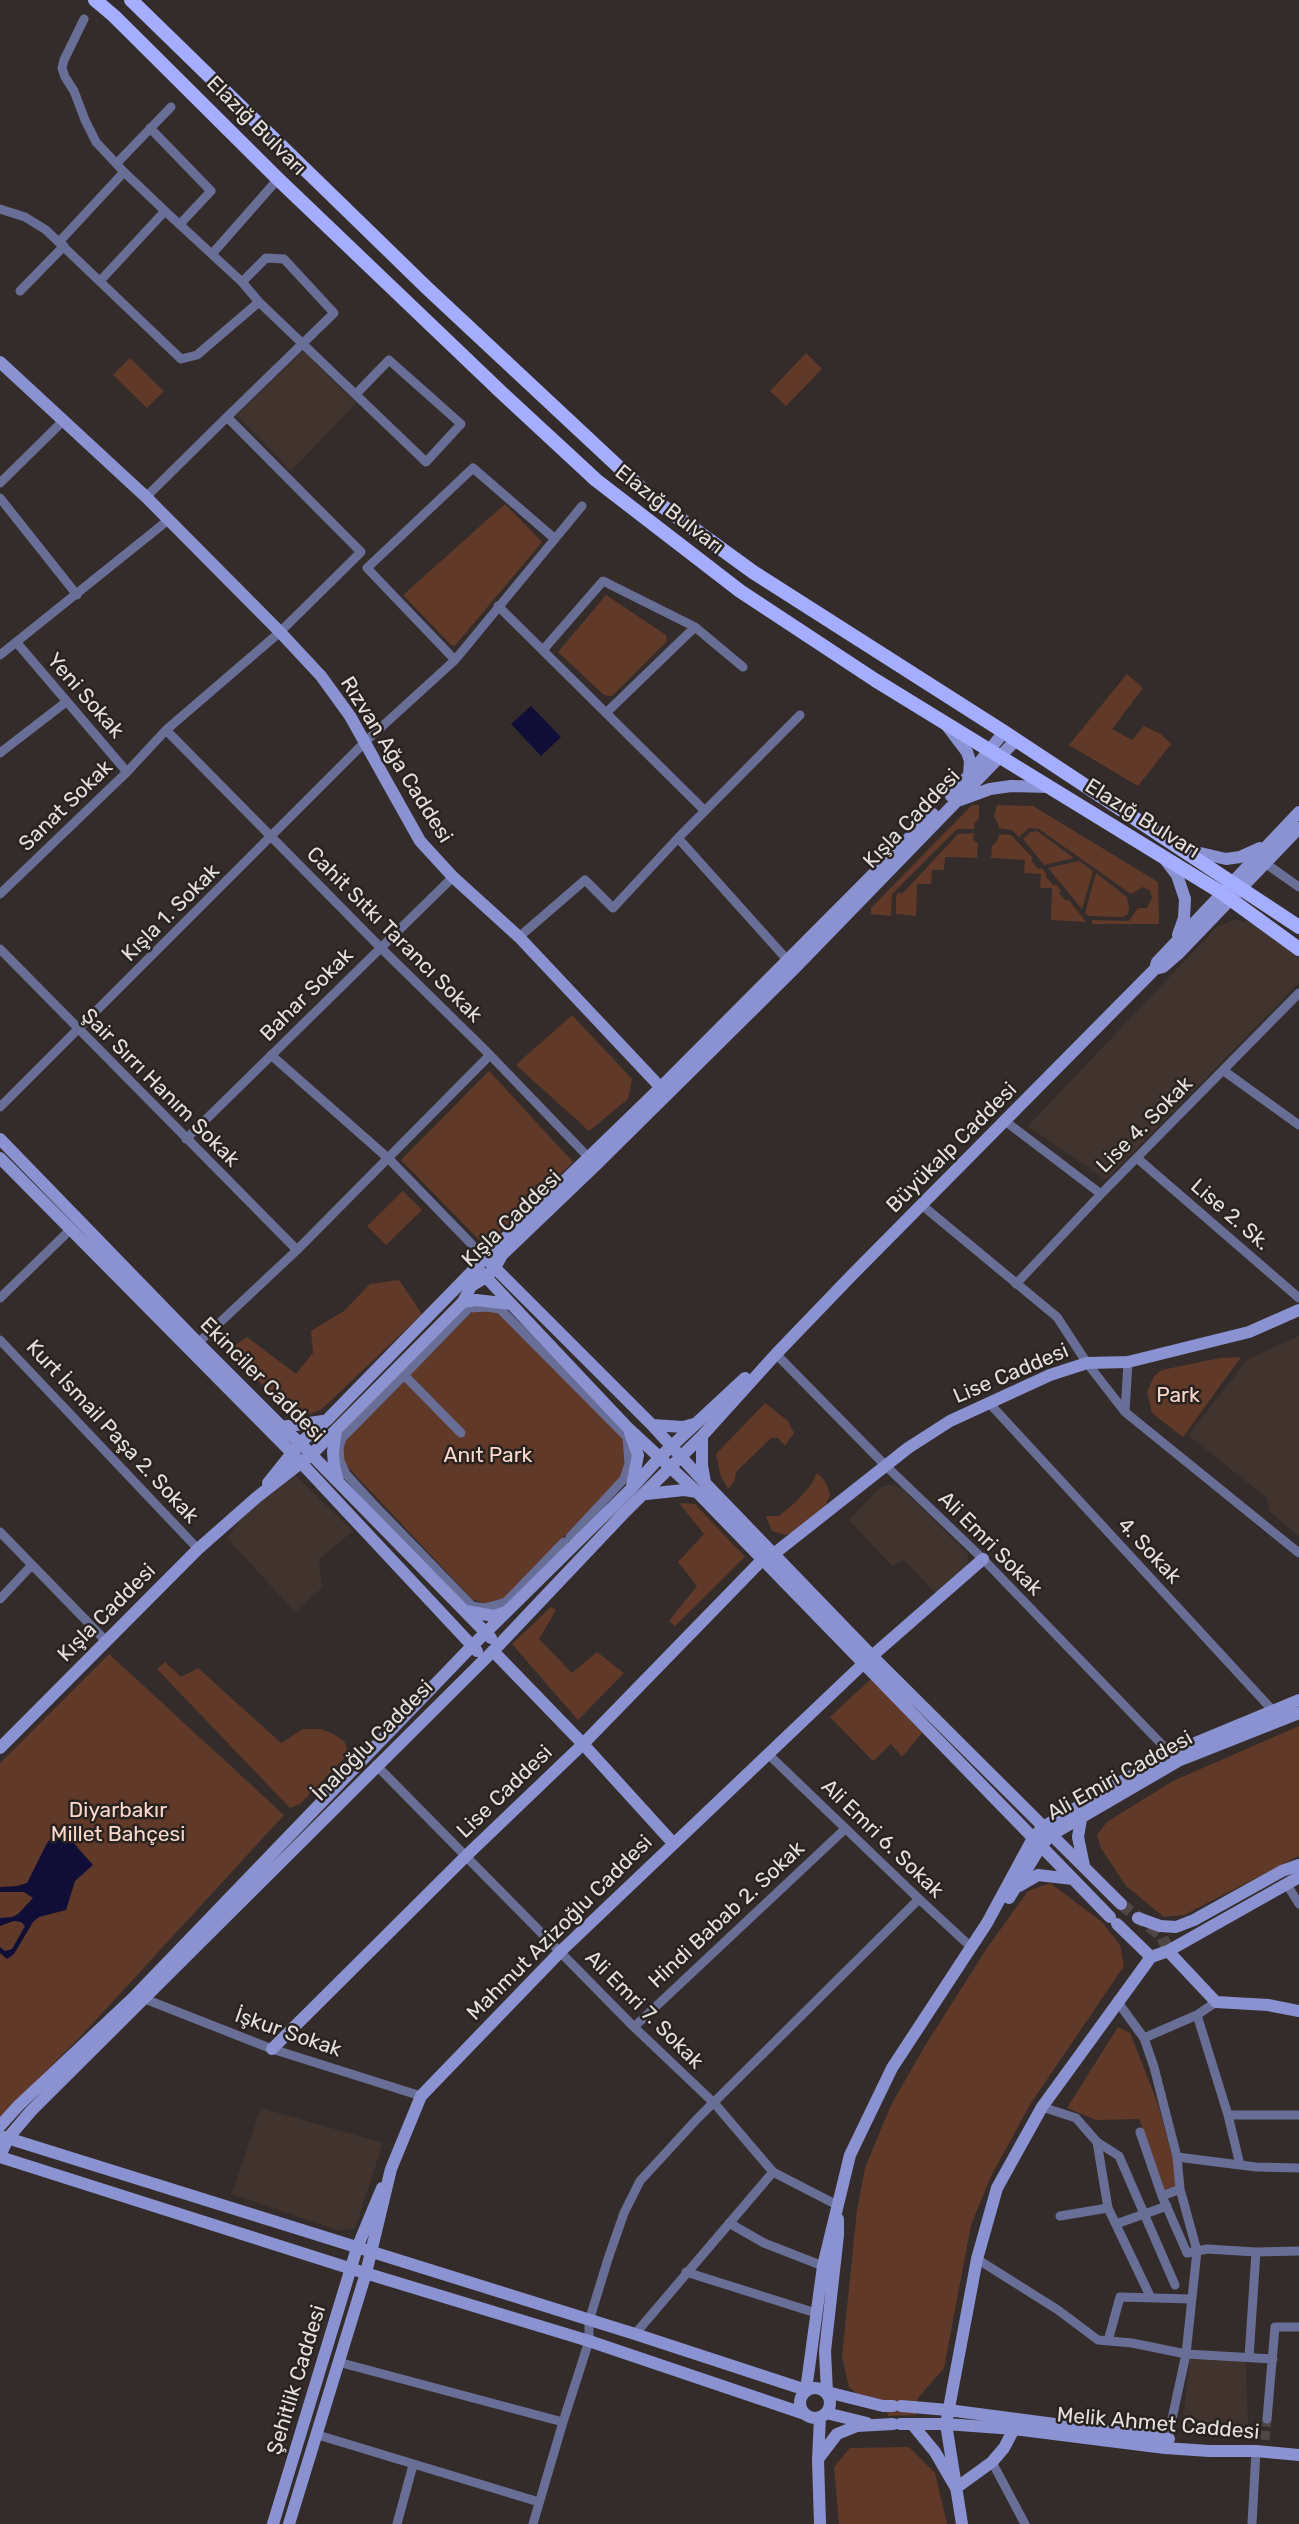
<!DOCTYPE html>
<meta charset="utf-8">
<style>
body{margin:0}
canvas{display:block;background:#332c2a}
</style>
<canvas width="1299" height="2524"></canvas>
<script>
const ctx = document.querySelector('canvas').getContext('2d');
ctx.lineJoin = 'round';
function paint(path, color) {
  ctx.fillStyle = color;
  ctx.fill(path, 'evenodd');
}
function poly(rows) {
  const path = new Path2D();
  for (const r of rows) {
    if (r.length === 3) {
      path.moveTo(r[0] + r[2], r[1]);
      path.arc(r[0], r[1], r[2], 0, 2 * Math.PI);
      continue;
    }
    path.moveTo(r[0], r[1]);
    for (let i = 2; i < r.length; i += 2) path.lineTo(r[i], r[i + 1]);
  }
  return path;
}
function trace(path, color, width, dash) {
  ctx.strokeStyle = color;
  ctx.lineWidth = width;
  ctx.lineCap = dash ? 'butt' : 'round';
  ctx.setLineDash(dash || []);
  ctx.stroke(path);
}
function drawText(font, color, halo, rows, align = 'center') {
  ctx.font = font + ' Rubik,sans-serif';
  ctx.lineWidth = 5;
  ctx.setLineDash([]);
  ctx.textBaseline = 'middle';
  ctx.strokeStyle = halo;
  ctx.fillStyle = color;
  for (const [text, x, y, turn = 0] of rows) {
    ctx.save();
    ctx.translate(x, y);
    ctx.rotate((+turn || 0) * Math.PI / 180);
    ctx.textAlign = isNaN(turn) ? turn : align;
    if (halo) ctx.strokeText(text, 0, 0);
    ctx.fillText(text, 0, 0);
    ctx.restore();
  }
}
paint(poly([
 [303,351,356,403,291,471,237,415],
 [1234,920,1250,922,1299,955,1299,983,1106,1180,1028,1126,1216,928],
 [1299,1336,1299,1536,1269,1511,1267,1498,1188,1435,1248,1359],
 [294,1474,353,1531,319,1559,322,1588,295,1612,227,1538,257,1497],
 [890,1485,900,1487,968,1554,967,1567,938,1596,904,1560,892,1566,849,1520,881,1487],
 [261,2108,383,2143,355,2228,340,2231,232,2194],
 [1190,2358,1246,2361,1248,2431,1182,2428]
]), '#41342f');
paint(poly([
 [806,353,822,369,786,406,770,391],
 [130,358,164,391,147,408,113,375],
 [505,504,542,542,458,642,455,646,451,645,403,595],
 [606,595,666,635,667,641,612,696,604,695,558,652],
 [1127,674,1143,688,1112,729,1132,740,1144,726,1161,734,1171,744,1138,786,1069,745],
 [972,805,979,805,979,818,974,824,974,829,957,829,892,894,891,916,871,914,871,908],
 [997,805,1033,806,1158,882,1159,924,1092,924,1092,920,1129,921,1138,908,1147,908,1152,898,1150,891,1143,887,1131,894,1039,829,1029,828,1019,837,1012,830,998,828,999,825,994,816],
 [1037,831,1074,858,1044,865,1023,839,1031,832],
 [974,833,973,840,978,843,977,858,945,857,944,870,932,870,931,884,917,884,916,916,896,914,896,896,899,892,902,894,958,834],
 [999,834,1011,835,1033,858,1031,860,1038,869,1041,868,1047,874,1045,876,1054,886,1056,884,1061,891,1059,893,1066,901,1068,899,1086,922,1051,920,1052,888,1040,888,1041,874,1024,873,1025,860,991,858,992,846,998,840],
 [1079,861,1093,871,1082,909,1048,868],
 [1096,873,1127,897,1129,908,1128,914,1123,917,1089,916,1085,913],
 [572,1015,632,1079,628,1099,589,1131,516,1065],
 [489,1071,573,1162,485,1246,401,1160],
 [403,1191,422,1210,386,1245,367,1226],
 [399,1280,422,1314,322,1409,305,1416,283,1406,228,1350,247,1337,296,1374,313,1353,311,1331,344,1311,370,1284],
 [473,1310,502,1312,625,1441,627,1459,622,1476,504,1599,489,1605,472,1599,343,1462,342,1448,347,1437],
 [1241,1357,1183,1437,1152,1413,1147,1392,1154,1376,1162,1370,1220,1358],
 [765,1403,788,1421,794,1433,785,1446,778,1438,771,1438,736,1472,735,1480,728,1489,721,1477,716,1454],
 [817,1473,825,1481,830,1494,824,1510,804,1529,785,1535,772,1531,766,1516,779,1516,796,1502,811,1485],
 [679,1503,695,1504,745,1557,675,1626,669,1621,697,1586,678,1562,704,1534],
 [551,1607,556,1610,539,1639,572,1673,597,1652,624,1673,578,1720,512,1644],
 [109,1654,284,1815,82,2035,0,2117,0,1763],
 [165,1662,181,1677,198,1668,281,1743,303,1729,320,1729,332,1733,344,1741,349,1753,300,1804,290,1808,157,1669],
 [872,1678,922,1733,902,1757,891,1744,873,1761,830,1717],
 [1299,1726,1299,1856,1184,1915,1164,1917,1126,1886,1101,1848,1097,1835,1107,1822,1173,1781],
 [1050,1883,1102,1922,1120,1945,1124,1966,1031,2103,991,2176,971,2225,944,2368,918,2398,916,2415,888,2416,887,2410,861,2397,849,2387,842,2356,857,2210,865,2168,891,2105,923,2049,987,1948,1028,1891],
 [1118,2027,1130,2033,1158,2104,1173,2160,1176,2186,1164,2190,1139,2119,1096,2120,1067,2108],
 [909,2447,935,2473,947,2524,839,2524,834,2467,850,2448]
]), '#613928');
paint(poly([
 [531,706,561,737,541,756,511,724],
 [57,1832,64,1832,93,1865,75,1881,66,1910,39,1917,33,1922,14,1954,7,1959,0,1953,0,1947,5,1951,12,1949,25,1926,21,1922,14,1921,0,1926,0,1918,12,1917,18,1914,33,1898,24,1892,0,1892,0,1887,17,1886,27,1883,47,1843]
]), '#100e36');
trace(poly([
 [1265,2440,1267,2419]
]), '#4e4745', 9, [9, 4.5]);
trace(poly([
 [1121,1904,1162,1936,1168,1951]
]), '#4e4745', 12, [12, 6]);
trace(poly([
 [84,19,64,60,62,68,65,77,74,91,85,120,96,142,124,172,165,211],
 [150,128,211,191,180,224],
 [117,163,171,107],
 [0,209,25,217,46,230,181,359,197,355,259,302],
 [59,242,124,172],
 [212,254,278,179],
 [100,281,165,211,242,282,259,302,426,462,461,424,389,360,356,394],
 [20,291,64,246],
 [0,483,62,422],
 [146,497,227,417],
 [0,498,77,595],
 [498,606,704,810],
 [17,643,127,772],
 [543,650,603,581,695,627],
 [0,655,167,521],
 [455,660,367,568,473,468,555,539],
 [607,712,695,627,743,667],
 [166,730,380,947,490,1055,592,1161],
 [0,753,66,702],
 [1265,863,1299,887],
 [0,894,127,772,166,730,280,632,361,552,227,417,334,313,284,259,266,258,242,282],
 [519,937,585,880,613,908,678,838],
 [0,949,297,1250],
 [791,964,678,838,800,715],
 [271,1055,389,1159,485,1258],
 [1224,1071,1299,1125],
 [0,1107,366,741,455,660,582,506],
 [1005,1121,1101,1194],
 [186,1139,453,877],
 [1137,1158,1299,1298],
 [923,1206,1057,1317,1087,1363,1125,1412,1299,1553],
 [1016,1284,1101,1194,1299,993],
 [0,1298,71,1229],
 [0,1340,198,1549],
 [198,1343,297,1250,490,1055],
 [776,1354,886,1466,983,1559,1172,1755],
 [404,1375,342,1438,339,1448,340,1461,346,1474,376,1507,472,1606,485,1608,506,1602,564,1542],
 [990,1404,1276,1714],
 [1125,1412,1128,1362],
 [461,1433,404,1375,469,1308,487,1307,500,1309,627,1437,629,1464,624,1479,570,1537],
 [0,1532,107,1642],
 [0,1599,31,1566],
 [769,1755,919,1899,971,1947],
 [376,1765,634,2027,715,2104,773,2172,837,2205],
 [1286,1883,1299,1904],
 [145,1999,272,2049,421,2096],
 [1117,2001,1144,2038,1154,2067,1177,2157,1180,2189,1197,2251,1186,2354,1167,2442],
 [1216,2002,1197,2015,1228,2115,1299,2115],
 [634,2027,845,1829],
 [1144,2038,1197,2015],
 [1042,2107,1076,2118,1097,2142,1108,2208,1151,2298],
 [1228,2115,1240,2165],
 [1140,2132,1162,2196],
 [1097,2142,1119,2156,1175,2285],
 [1177,2157,1256,2167,1299,2168],
 [1180,2189,1162,2196,1187,2253,1207,2249,1256,2252,1299,2251],
 [1060,2216,1108,2208],
 [729,2223,764,2243,823,2266],
 [1116,2224,1167,2206],
 [977,2259,1058,2310,1098,2340,1132,2343,1186,2354,1273,2359],
 [686,2272,816,2313],
 [635,2334,773,2172],
 [1108,2341,1120,2297,1190,2299],
 [1249,2357,1256,2252],
 [338,2362,563,2422,589,2341,589,2321,608,2259,624,2213,640,2181,696,2120,919,1899],
 [1267,2419,1275,2327,1299,2327],
 [318,2435,539,2502],
 [992,2462,1025,2524],
 [397,2524,413,2465],
 [533,2524,563,2422],
 [1252,2524,1256,2451]
]), '#696e96', 9);
trace(poly([
 [0,362,146,497,280,632,321,676,350,716,420,841,453,877,519,937,664,1091],
 [948,727,967,752,970,761,969,775,951,796],
 [969,775,1004,732],
 [960,800,990,789,1011,786,1049,787],
 [1183,849,1226,859,1240,857,1260,848],
 [1164,858,1177,875,1185,899,1184,918,1178,935],
 [1155,969,1157,962,1299,812],
 [0,1139,198,1343,282,1427,300,1443,491,1638],
 [0,1158,292,1453,477,1651],
 [491,1264,652,1425,705,1483,872,1656,1121,1904],
 [482,1273,629,1429,698,1493,1110,1917],
 [463,1302,476,1300,511,1304],
 [652,1425,683,1427,694,1424],
 [282,1427,323,1421],
 [336,1430,333,1452,334,1466,338,1481],
 [630,1433,638,1455,632,1486],
 [702,1436,702,1465,705,1483],
 [268,1483,300,1443,327,1420,494,1249,660,1088,933,814],
 [646,1494,684,1490,697,1492],
 [775,1553,908,1448,950,1421,1050,1375,1087,1363,1128,1362,1249,1332,1299,1310],
 [466,1611,494,1616,506,1612],
 [493,1651,583,1744,673,1843],
 [872,1656,983,1559],
 [0,1748,198,1549,257,1497,311,1455,463,1302,471,1286,486,1277,495,1268,502,1255,596,1165,795,968,1016,740],
 [1081,1819,1078,1837,1084,1866],
 [1019,1886,1038,1875,1073,1879],
 [1009,1898,1041,1846,1051,1835,1178,1761,1299,1713],
 [1138,1918,1160,1926,1176,1927,1194,1920,1282,1871,1299,1865],
 [1117,1924,1151,1957],
 [1168,1951,1216,2002,1268,2005,1299,2011],
 [272,2049,467,1855,583,1744,762,1560],
 [0,2126,19,2105,135,1996,472,1646,631,1489,660,1457,745,1378],
 [4,2137,635,2334,806,2390,823,2266,850,2155,892,2068,987,1923,1033,1838,1043,1827,1171,1753,1299,1700],
 [0,2156,8,2138,31,2111,498,1646,623,1514,702,1436,776,1354,852,1275,1155,969,1163,967,1178,954,1299,828],
 [0,2157,352,2269,589,2341,805,2414],
 [838,2219,838,2235,825,2351,827,2392,883,2406,893,2406],
 [815,2403,15],
 [901,2406,948,2410,1169,2439],
 [826,2413,867,2423],
 [820,2417,818,2460,820,2524],
 [900,2424,946,2424,1014,2429,1165,2448,1209,2451,1256,2451,1299,2455],
 [912,2424,935,2452,956,2488,992,2462,1004,2448,1014,2429],
 [818,2459,837,2434,857,2426,893,2424],
 [273,2524,357,2248,382,2188],
 [289,2524,366,2273,391,2169,421,2096,561,1951,864,1663],
 [962,2524,946,2424,977,2259,997,2188,1042,2107,1151,1957,1168,1951,1299,1877]
]), '#8b92d1', 12);
trace(poly([
 [95,0,114,16,278,179,502,393,596,480,740,591,875,680,1222,893,1299,949],
 [131,0,427,288,654,500,753,572,1004,732,1299,927]
]), '#a4adfe', 14);
drawText('21px', '#e5e0de', '#292320', [
 ["Elazığ Bulvarı",256,126,45],
 ["Elazığ Bulvarı",669,510,38],
 ["Yeni Sokak",85,696,49],
 ["Rızvan Ağa Caddesi",396,760,58],
 ["Sanat Sokak",66,806,-44],
 ["Kışla Caddesi",912,819,-46],
 ["Elazığ Bulvarı",1142,819,32],
 ["Kışla 1. Sokak",171,913,-45],
 ["Cahit Sıtkı Tarancı Sokak",394,935,45],
 ["Bahar Sokak",307,995,-45],
 ["Şair Sırrı Hanım Sokak",160,1088,45],
 ["Lise 4. Sokak",1145,1125,-45],
 ["Büyükalp Caddesi",952,1148,-45],
 ["Lise 2. Sk.",1230,1215,41],
 ["Kışla Caddesi",512,1219,-44],
 ["Lise Caddesi",1011,1374,-23],
 ["Ekinciler Caddesi",262,1380,45],
 ["Kurt İsmail Paşa 2. Sokak",112,1432,47],
 ["Ali Emri Sokak",990,1544,45],
 ["4. Sokak",1149,1551,47],
 ["Kışla Caddesi",107,1613,-45],
 ["İnaloğlu Caddesi",373,1741,-45],
 ["Ali Emiri Caddesi",1120,1776,-29],
 ["Lise Caddesi",505,1792,-44],
 ["Ali Emri 6. Sokak",882,1839,44],
 ["Hindi Babab 2. Sokak",727,1915,-43],
 ["Mahmut Azizoğlu Caddesi",560,1928,-45],
 ["Ali Emri 7. Sokak",644,2010,45],
 ["İşkur Sokak",288,2033,19],
 ["Şehitlik Caddesi",297,2380,-73],
 ["Melik Ahmet Caddesi",1158,2424,5]
]);
drawText('21px', '#fbd8cb', '#292320', [
 ["Park",1178,1396],
 ["Anıt Park",488,1456],
 ["Diyarbakır",118,1811],
 ["Millet Bahçesi",118,1835]
]);
</script>
